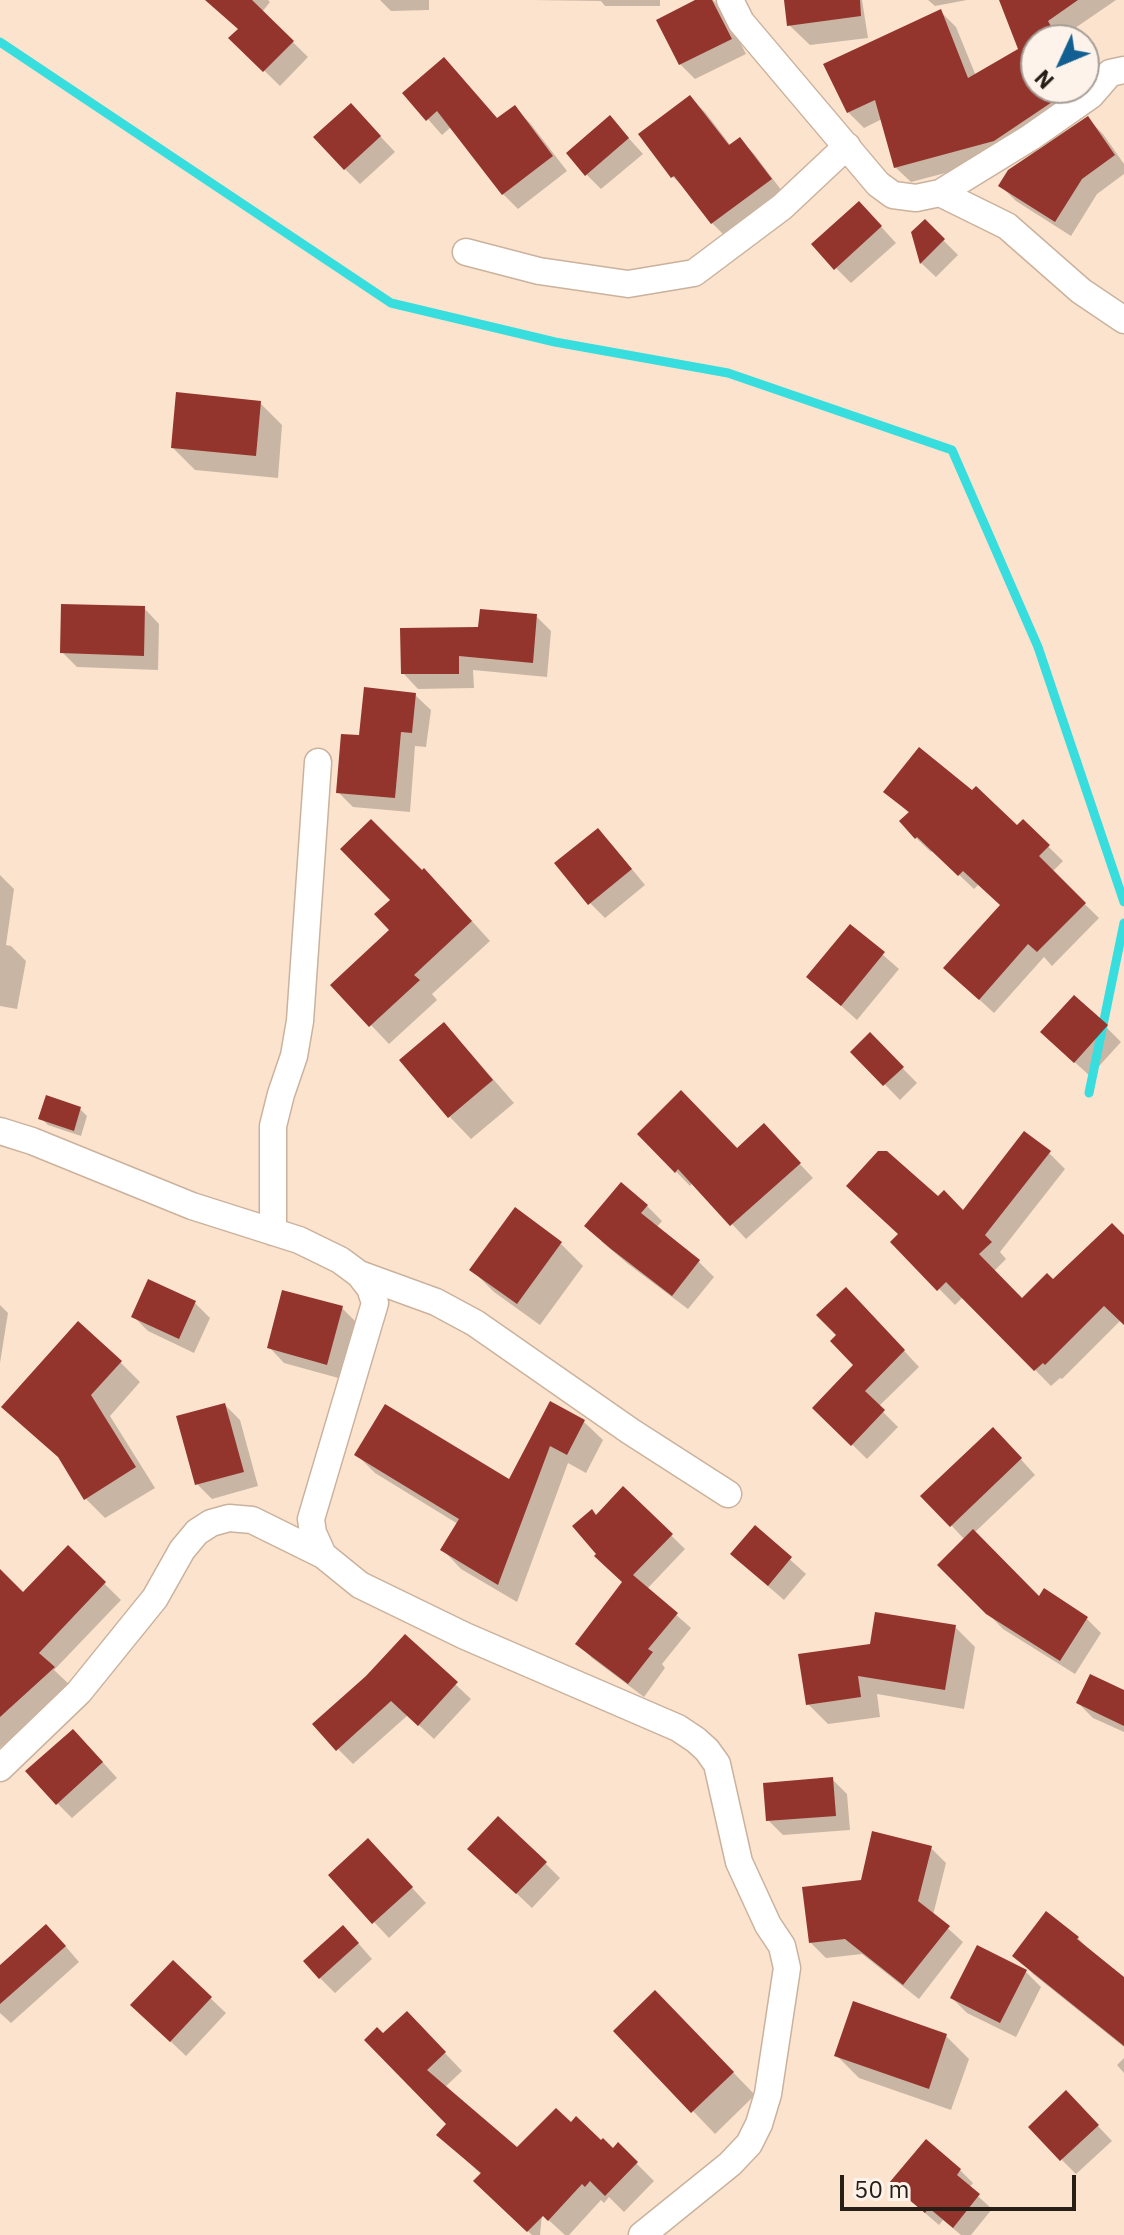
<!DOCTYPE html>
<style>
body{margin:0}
#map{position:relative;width:1124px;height:2235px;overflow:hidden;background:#fce3ce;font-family:"IBM Plex Sans",sans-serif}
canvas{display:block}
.north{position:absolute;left:1020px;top:24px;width:80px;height:80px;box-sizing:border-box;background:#fdf3eb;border:2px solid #a79e96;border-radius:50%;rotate:226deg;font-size:22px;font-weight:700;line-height:32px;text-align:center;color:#271e17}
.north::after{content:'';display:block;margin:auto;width:28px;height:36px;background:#126092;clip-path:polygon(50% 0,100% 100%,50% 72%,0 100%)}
.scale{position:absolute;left:840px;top:2175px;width:236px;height:36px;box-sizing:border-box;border:4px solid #271e17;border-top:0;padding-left:10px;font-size:24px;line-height:28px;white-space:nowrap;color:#271e17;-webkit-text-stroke:6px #fdf3eb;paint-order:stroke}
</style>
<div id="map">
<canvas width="1124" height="2235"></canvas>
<div class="north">N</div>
<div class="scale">50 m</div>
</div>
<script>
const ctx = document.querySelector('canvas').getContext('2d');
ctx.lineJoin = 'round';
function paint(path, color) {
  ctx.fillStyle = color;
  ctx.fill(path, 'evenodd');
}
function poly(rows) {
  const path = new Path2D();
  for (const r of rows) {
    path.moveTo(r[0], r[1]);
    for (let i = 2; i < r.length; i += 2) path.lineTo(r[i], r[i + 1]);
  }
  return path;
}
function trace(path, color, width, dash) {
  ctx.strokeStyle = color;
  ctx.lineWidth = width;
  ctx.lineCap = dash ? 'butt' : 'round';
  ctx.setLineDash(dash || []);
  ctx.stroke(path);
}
paint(poly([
 [206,0,268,0,270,2,262,12,308,57,280,86,231,38,240,29],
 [380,0,429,0,429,10,391,11],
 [532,0,660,0,660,6,605,6,601,1],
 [699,0,713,0,724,11,746,54,695,79,680,64],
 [786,0,862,0,868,38,810,45,789,25],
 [928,0,967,0,935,6],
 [1001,0,1116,0,1062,37,1064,40,1036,40,1036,88,1084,88,1084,74,1097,96,1010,156,911,182,895,167,882,119,864,128,848,112,941,12,956,27,976,76,1020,50],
 [405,93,499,120,515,108,530,123,567,171,518,209,503,194,451,127,442,135],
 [690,97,705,112,731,146,740,139,754,154,785,195,727,238,712,223,688,191,673,177],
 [1088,119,1103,134,1124,164,1124,174,1097,194,1071,236,1016,201,1001,186],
 [366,121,395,152,360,184,345,169],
 [624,133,643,154,601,189,586,174],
 [874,219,896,243,851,283,836,268],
 [925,222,958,255,936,277,921,263,913,233],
 [260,403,282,425,278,478,195,470,173,448],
 [144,608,159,624,158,670,77,667,62,652],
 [536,616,551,631,547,677,473,670,474,688,418,689,403,673,480,629],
 [415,695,431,710,426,747,415,746,410,812,353,807,338,792],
 [886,792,1017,828,1023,822,1063,861,1052,872,1099,918,1052,966,1044,957,994,1013,960,982,1002,906,979,884,974,889,933,850,931,852,916,838,910,814],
 [598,831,613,846,645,885,605,918,590,903],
 [422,873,443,889,490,941,432,994,437,1000,389,1044,333,985,391,930],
 [0,875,14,889,6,945,11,946,26,961,17,1009,0,1006],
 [850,926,899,969,857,1020,809,977],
 [444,1025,466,1048,514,1103,471,1139,449,1116],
 [1106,1027,1121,1042,1090,1076,1058,1047],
 [870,1035,917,1083,900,1100,853,1052],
 [80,1109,87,1116,81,1136,48,1125,41,1118],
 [640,1134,737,1151,777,1140,813,1178,746,1239,693,1182,690,1186],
 [1049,1153,1065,1169,1000,1252,1006,1259,993,1272,1022,1301,1124,1238,1124,1323,1121,1320,1062,1379,1060,1378,1051,1386,963,1297,955,1305,893,1242,938,1199,963,1212],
 [647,1206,662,1221,656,1228,699,1262,714,1277,688,1309,628,1264,601,1241],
 [561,1244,583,1266,540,1325,494,1292,472,1270],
 [195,1303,210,1318,194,1353,148,1331,133,1316],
 [861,1304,919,1367,878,1407,898,1427,867,1459,815,1408,856,1365,838,1335],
 [0,1305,8,1313,0,1363],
 [342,1308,357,1323,342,1379,284,1363,269,1347],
 [120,1362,140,1382,110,1416,155,1488,105,1518,86,1499,63,1461,4,1407],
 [551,1404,584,1422,603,1440,586,1473,568,1463,517,1602,461,1569,443,1550,458,1524,375,1473,356,1454,510,1482],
 [225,1405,240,1420,258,1486,212,1499,197,1484],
 [1008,1445,1035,1475,974,1533,1039,1599,1086,1618,1101,1633,1075,1674,1003,1629,940,1565,965,1540,951,1525],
 [623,1488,685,1549,647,1589,691,1628,662,1664,665,1668,644,1697,592,1658,578,1643,624,1582,597,1517],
 [755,1528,806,1574,784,1600,748,1569],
 [68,1548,121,1600,54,1670,70,1685,0,1748,0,1572,24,1594],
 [955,1627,975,1647,964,1709,877,1694,880,1717,828,1724,808,1704,872,1645],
 [405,1637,471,1699,434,1739,408,1715,353,1764,338,1749,367,1678],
 [1124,1693,1124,1732,1093,1718,1078,1703],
 [88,1746,117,1778,72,1818,57,1803],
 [832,1779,847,1794,850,1830,783,1835,768,1820],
 [931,1848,946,1863,933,1915,963,1942,919,1999,862,1954,826,1958,811,1943,862,1882],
 [383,1856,426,1903,389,1938,330,1875],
 [545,1863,560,1878,532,1908,485,1864],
 [1046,1914,1078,1938,1096,1957,1124,1979,1124,2047,1033,1974,1015,1955],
 [61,1941,79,1962,11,2023,0,2013,0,1967],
 [358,1943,372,1959,335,1993,320,1978],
 [173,1963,226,2013,186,2056,148,2020],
 [1026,1972,1041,1987,1016,2037,967,2013,952,1998],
 [678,2015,755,2095,715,2134,693,2111],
 [424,2031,462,2071,444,2088,517,2150,571,2125,613,2150,618,2145,654,2181,624,2212,609,2197,604,2203,601,2200,569,2235,565,2235,542,2214,540,2235,532,2235,476,2181,482,2175,439,2135,448,2124,384,2035],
 [946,2036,969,2059,951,2110,859,2078,836,2055],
 [1124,2058,1124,2073,1117,2065],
 [1081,2108,1112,2141,1076,2174,1062,2160],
 [960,2170,973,2183,969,2188,992,2209,971,2235,961,2235,943,2220,939,2225,905,2196]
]), '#0003');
trace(poly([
 [0,42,391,303,555,342,728,373,952,450,1038,647,1124,902],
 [1089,1093,1124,923]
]), '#38ddde', 9);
paint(poly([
 [205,0,252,0,294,41,263,72,228,38,238,29],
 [695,0,712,0,732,39,679,65,656,20],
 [784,0,860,0,861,16,787,26],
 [999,0,1078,0,1048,21,1059,40,1036,40,1036,88,1068,88,1070,90,994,141,894,168,875,100,847,113,823,64,941,9,968,78,1018,49],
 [444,57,497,118,515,105,553,156,502,195,437,111,426,121,402,93],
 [690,95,729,145,740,137,772,179,711,224,674,176,671,178,638,134],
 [351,103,381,136,344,170,313,137],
 [610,115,629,138,585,176,566,153],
 [1088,116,1115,155,1082,179,1055,222,998,186,1008,170],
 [859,201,882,226,834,270,811,244],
 [925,219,945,239,920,264,911,232],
 [176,392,261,401,256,456,171,448],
 [61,604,145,606,144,656,60,653],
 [480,609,537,614,533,663,459,656,459,674,401,674,400,628,478,627],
 [364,687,416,693,412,733,401,732,395,798,336,793,341,734,359,735],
 [919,747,972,790,976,786,1017,825,1023,819,1050,845,1039,856,1086,903,1037,952,1028,944,979,1000,943,968,1000,905,963,871,958,876,917,837,915,839,899,821,909,812,883,792],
 [371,819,422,870,424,868,472,921,414,975,420,980,369,1027,330,985,389,930,374,914,390,900,340,849],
 [598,828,632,869,588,905,554,863],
 [850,924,885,952,841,1006,806,977],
 [1074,995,1108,1025,1074,1063,1040,1032],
 [444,1022,493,1080,448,1118,399,1060],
 [870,1032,904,1067,883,1086,850,1052],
 [681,1090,737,1148,764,1123,801,1163,730,1226,678,1169,675,1173,637,1134],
 [46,1095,81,1107,74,1131,38,1119],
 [1024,1131,1051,1151,985,1235,992,1242,979,1254,1022,1298,1047,1273,1053,1279,1112,1223,1124,1235,1124,1325,1104,1306,1045,1365,1043,1363,1034,1371,946,1282,937,1291,890,1242,898,1234,846,1186,878,1151,887,1151,938,1196,944,1190,963,1210],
 [621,1182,648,1205,641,1213,700,1260,672,1296,611,1249,584,1226],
 [515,1207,562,1242,517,1304,469,1270],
 [148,1279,196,1301,179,1339,131,1317],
 [846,1287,905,1350,865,1391,885,1410,851,1446,812,1408,853,1365,830,1341,836,1335,816,1315],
 [282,1290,343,1306,327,1365,267,1348],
 [78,1321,122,1361,91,1395,136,1467,84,1500,58,1457,1,1407],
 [550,1401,585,1420,567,1455,550,1446,498,1585,440,1550,459,1519,354,1455,385,1404,509,1479],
 [225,1403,244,1472,195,1485,176,1416],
 [993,1427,1022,1458,950,1527,920,1496],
 [623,1486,673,1534,633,1575,678,1613,648,1649,653,1652,628,1684,575,1644,622,1582,594,1556,596,1554,572,1526,592,1509,596,1515],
 [755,1525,792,1557,768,1586,730,1554],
 [973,1529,1039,1596,1044,1588,1088,1617,1060,1661,986,1614,937,1565],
 [68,1545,106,1582,39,1653,55,1667,0,1717,0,1569,23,1592],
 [875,1612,956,1625,945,1690,858,1676,861,1697,806,1705,798,1654,870,1644],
 [405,1634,458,1682,418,1726,391,1701,336,1751,312,1724,366,1676],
 [1090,1674,1124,1690,1124,1726,1076,1703],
 [73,1729,103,1762,56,1805,25,1771],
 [833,1777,836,1816,766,1821,763,1783],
 [498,1816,547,1862,516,1894,467,1849],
 [872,1831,932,1846,918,1901,950,1926,903,1985,845,1939,809,1943,802,1887,861,1880],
 [368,1838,413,1887,372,1924,328,1875],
 [1046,1911,1079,1937,1077,1939,1124,1977,1124,2046,1012,1956],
 [46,1924,66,1946,0,2004,0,1965],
 [343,1925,359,1943,319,1979,303,1961],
 [977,1945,1027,1970,1000,2023,950,1998],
 [173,1960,212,1997,170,2042,130,2005],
 [655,1990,734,2072,691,2113,613,2031],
 [853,2001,947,2034,929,2089,834,2056],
 [407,2011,446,2052,427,2070,517,2147,556,2108,571,2122,576,2116,601,2140,603,2138,613,2148,618,2142,638,2162,605,2196,590,2181,585,2187,582,2184,548,2221,543,2216,527,2232,473,2181,481,2173,436,2135,446,2124,364,2040,377,2027,383,2033],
 [1066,2090,1099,2125,1060,2161,1028,2127],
 [926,2139,961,2169,957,2175,980,2194,953,2228,929,2208,925,2213,889,2183]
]), '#93352c');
const street = poly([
 [730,0,741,22,878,184,893,195,916,198,940,193,1031,137,1091,95,1110,73,1124,70],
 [940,193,1007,226,1081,291,1124,320],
 [466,252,539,271,628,284,694,273,782,207,847,146],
 [0,1131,32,1141,192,1206,299,1240,340,1260,359,1274,370,1288,375,1303,311,1519,313,1533,323,1555],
 [273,1232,273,1126,281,1094,294,1056,300,1021,318,762],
 [359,1274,436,1302,475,1323,630,1431,728,1494],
 [0,1768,79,1692,155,1598,182,1550,197,1532,211,1523,229,1518,252,1520,323,1555,360,1585,465,1636,678,1728,696,1740,707,1750,717,1764,739,1862,768,1925,782,1946,787,1968,768,2094,759,2124,749,2144,730,2164,642,2235]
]);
trace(street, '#cab29d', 29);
trace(street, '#fff', 26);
</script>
